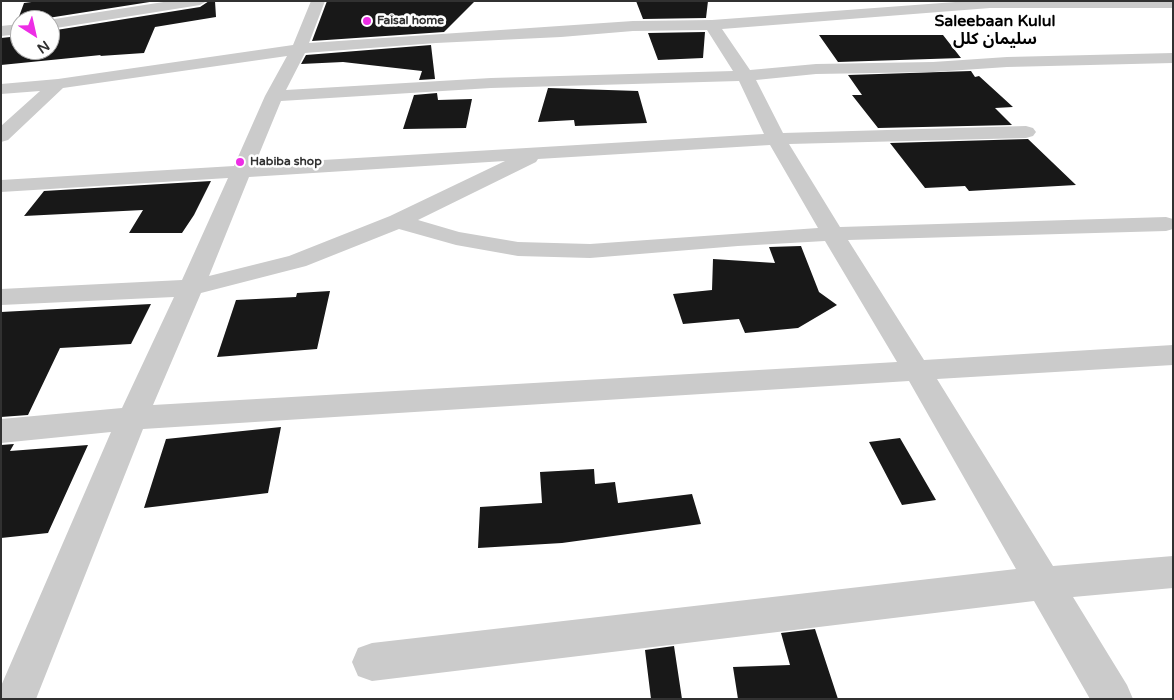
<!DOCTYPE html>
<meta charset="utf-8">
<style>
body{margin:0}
#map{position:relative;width:1174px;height:700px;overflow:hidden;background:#fff;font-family:"Varela Round",sans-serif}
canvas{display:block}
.frame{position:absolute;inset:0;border:2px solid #313131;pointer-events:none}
.north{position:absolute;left:10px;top:10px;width:50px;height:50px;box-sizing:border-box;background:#fff;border:1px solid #adadad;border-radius:50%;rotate:145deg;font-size:14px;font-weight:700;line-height:20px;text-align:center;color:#313131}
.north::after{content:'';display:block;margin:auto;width:18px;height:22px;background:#ed2de5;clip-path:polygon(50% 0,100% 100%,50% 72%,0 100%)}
</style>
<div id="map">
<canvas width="1174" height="700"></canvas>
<div class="frame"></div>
<div class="north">N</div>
</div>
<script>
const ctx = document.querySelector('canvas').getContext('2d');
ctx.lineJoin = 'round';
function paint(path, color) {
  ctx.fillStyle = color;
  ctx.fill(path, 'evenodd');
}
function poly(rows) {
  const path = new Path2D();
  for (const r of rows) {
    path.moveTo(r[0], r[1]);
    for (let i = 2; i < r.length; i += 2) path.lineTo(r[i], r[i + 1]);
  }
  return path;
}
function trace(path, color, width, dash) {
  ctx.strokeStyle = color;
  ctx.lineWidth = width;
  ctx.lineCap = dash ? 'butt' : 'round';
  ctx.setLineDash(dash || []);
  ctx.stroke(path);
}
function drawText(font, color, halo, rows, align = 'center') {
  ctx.font = font + ' "Varela Round","Noto Sans Arabic",sans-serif';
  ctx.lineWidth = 5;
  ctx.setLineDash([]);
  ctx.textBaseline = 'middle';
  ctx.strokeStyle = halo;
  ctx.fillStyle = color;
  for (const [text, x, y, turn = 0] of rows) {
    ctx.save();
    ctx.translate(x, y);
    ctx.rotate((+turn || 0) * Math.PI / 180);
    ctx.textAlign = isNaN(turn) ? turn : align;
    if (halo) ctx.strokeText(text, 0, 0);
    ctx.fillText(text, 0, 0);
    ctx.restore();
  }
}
paint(poly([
 [39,1,156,1,48,18,46,20,20,20,20,22,17,22,24,3],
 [209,1,215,1,216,17,155,27,144,53,100,56,101,55,1,65,1,38,20,36,20,50,50,50,50,31,200,7],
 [327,1,475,1,444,32,312,41],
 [636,1,708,1,706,18,643,19],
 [705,32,703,58,658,60,648,33],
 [819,35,943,35,961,58,838,62],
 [431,45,435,79,419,80,422,71,343,62,301,64,306,55],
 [971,71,975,77,979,76,1013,107,995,108,1012,125,878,128,852,95,862,95,848,75],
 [548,88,638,91,647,123,575,126,574,120,538,122],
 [437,93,438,100,472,99,466,128,403,129,414,95],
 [1028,139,1076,185,969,191,965,186,925,188,890,143],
 [211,181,194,215,182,233,129,233,143,210,24,216,44,191],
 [801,246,819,292,837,305,798,328,745,333,739,319,683,324,673,294,712,290,713,259,775,263,769,247],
 [330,291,317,349,217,357,236,300,296,297,297,293],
 [151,304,131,344,60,348,28,415,1,417,1,312],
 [281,427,268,493,144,508,166,439],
 [900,438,936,500,902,505,869,442],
 [14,444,10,451,88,445,48,533,1,538,1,445],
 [594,469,595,484,615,482,618,503,692,494,701,524,562,543,478,548,480,507,542,503,540,472],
 [815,629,838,699,738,699,733,667,790,665,781,633],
 [674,646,682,699,651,699,645,650]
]), '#181818');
paint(poly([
 [170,1,207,1,200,5,50,29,50,20,48,20,170,1],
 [311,1,325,1,309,43,633,21,712,20,969,1,1173,1,1173,8,990,8,722,29,750,70,816,64,933,62,1007,57,1173,53,1173,63,1007,67,933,72,816,74,756,80,783,133,1026,126,1033,128,1036,132,1033,136,1026,138,789,144,840,227,1166,217,1173,219,1173,229,1166,231,848,240,924,360,1173,345,1173,365,937,379,1053,566,1173,556,1173,588,1073,597,1127,685,1133,699,1090,699,1034,601,372,681,358,676,352,662,358,648,372,643,1016,569,909,381,143,429,36,699,1,699,1,686,111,432,1,443,1,419,122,408,174,297,1,305,1,289,182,280,228,178,1,192,1,180,234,166,265,96,287,56,63,88,8,140,1,142,1,126,40,91,1,94,1,84,58,79,293,45,311,1],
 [707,30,733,71,491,78,286,90,305,53,436,43,561,37,633,31,707,30],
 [739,81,764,134,255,164,281,101,491,88,739,81],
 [770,145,818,228,590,244,518,242,459,232,418,220,536,162,538,159,770,145],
 [505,161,390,216,289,256,209,276,249,177,505,161],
 [399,229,456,245,518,256,590,258,738,246,825,241,897,362,153,405,201,293,306,266,399,229],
 [20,24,20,34,1,36,1,26,20,24]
]), '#cbcbcb');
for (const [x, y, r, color] of [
 [367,21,5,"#ed2de5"],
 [240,162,5,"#ed2de5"]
]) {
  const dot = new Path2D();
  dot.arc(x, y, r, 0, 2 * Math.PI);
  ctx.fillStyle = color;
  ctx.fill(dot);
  trace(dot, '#fff', 2);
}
drawText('bold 12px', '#313131', '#fff', [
 ["Faisal home",377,21],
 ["Habiba shop",250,162]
], 'left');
drawText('bold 16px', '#000', '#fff', [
 ["Saleebaan Kulul",995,22],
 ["سليمان كلل",995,40]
]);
</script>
